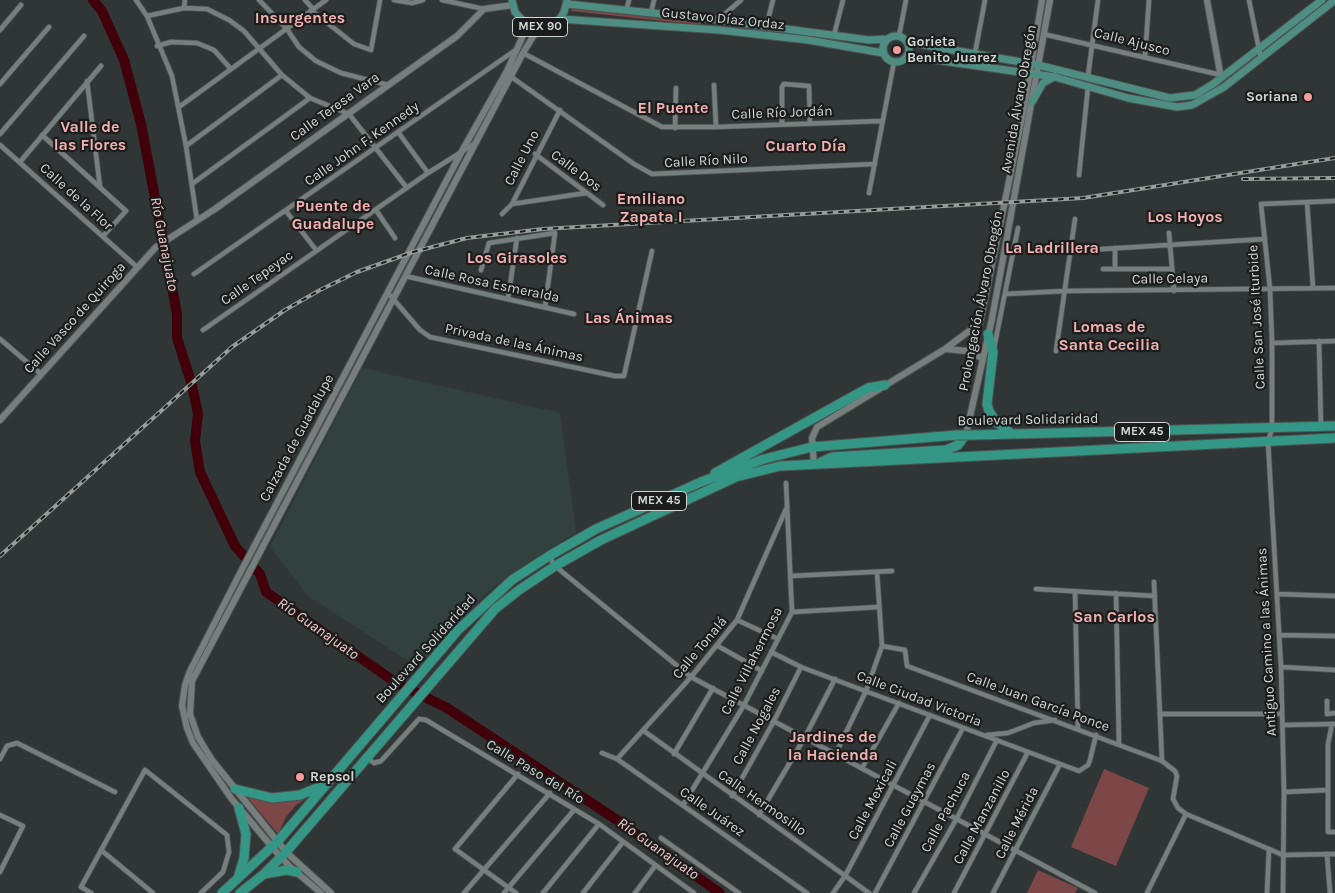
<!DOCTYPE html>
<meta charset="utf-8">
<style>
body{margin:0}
canvas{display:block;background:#2f3635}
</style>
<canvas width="1335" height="893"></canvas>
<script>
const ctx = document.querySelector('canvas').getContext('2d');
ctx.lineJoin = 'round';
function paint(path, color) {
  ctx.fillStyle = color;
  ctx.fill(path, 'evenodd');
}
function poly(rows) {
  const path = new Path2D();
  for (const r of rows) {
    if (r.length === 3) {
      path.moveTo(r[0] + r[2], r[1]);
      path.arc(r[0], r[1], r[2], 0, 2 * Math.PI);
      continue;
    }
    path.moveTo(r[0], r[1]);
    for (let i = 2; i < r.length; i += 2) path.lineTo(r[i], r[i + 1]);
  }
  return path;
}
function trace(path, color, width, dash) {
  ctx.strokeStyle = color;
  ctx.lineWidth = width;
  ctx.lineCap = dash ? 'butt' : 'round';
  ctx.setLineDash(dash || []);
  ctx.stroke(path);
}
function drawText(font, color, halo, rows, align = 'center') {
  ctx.font = font + ' Karla,sans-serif';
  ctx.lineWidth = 4.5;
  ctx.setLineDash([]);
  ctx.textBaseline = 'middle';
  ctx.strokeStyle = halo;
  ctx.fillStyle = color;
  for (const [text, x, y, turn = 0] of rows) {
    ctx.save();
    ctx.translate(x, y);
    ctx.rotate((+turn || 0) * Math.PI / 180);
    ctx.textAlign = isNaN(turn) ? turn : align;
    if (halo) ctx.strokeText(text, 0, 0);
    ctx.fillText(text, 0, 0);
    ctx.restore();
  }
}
paint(poly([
 [362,368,560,413,576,532,494,586,459,620,419,668,308,596,270,547]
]), '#32413e');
paint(poly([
 [572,8,701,23,701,25,571,11],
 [1104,769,1149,788,1116,866,1071,847],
 [246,796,277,802,307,798,296,805,286,817,278,834],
 [1038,870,1078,888,1075,893,1027,893]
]), '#7d4647');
trace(poly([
 [93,0,102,11,124,60,141,124,177,314,177,338,192,385,198,414,195,441,200,472,235,546,260,574,266,592,395,682,447,708,617,820,720,893]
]), '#410009', 10);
const street = poly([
 [136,0,147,16,172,76,186,146,197,220],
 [259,0,287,29,299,47,316,61,341,73,388,85],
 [305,0,313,9],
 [394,0,412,3,423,0],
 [442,0,484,9],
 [1249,0,1261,59],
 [184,8,185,0],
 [311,10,354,44,371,50,380,0],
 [626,11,629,0],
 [651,13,654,0],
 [147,16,184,8,207,9,229,20,244,31,282,75,310,98,349,114,407,188],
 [718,20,741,0],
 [766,27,773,0],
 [0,30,21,5],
 [1043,34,1221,75],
 [834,35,843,0],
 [899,36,906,0],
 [157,46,171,42,197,43,214,50,230,68],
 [523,53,662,127,716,127,882,121],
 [975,53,985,0],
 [1145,57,1149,0],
 [510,76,634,164,652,174,875,164],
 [1088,76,1098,0],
 [87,81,100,187],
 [0,84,49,27],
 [714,85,716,127],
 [179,107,326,0],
 [782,124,782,87,784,84,809,86,810,123],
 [675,128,676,88],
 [398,132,428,173],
 [0,134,84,36],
 [42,135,126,211,103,236],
 [0,145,137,267],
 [186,146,282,75],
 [535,154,603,205],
 [20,162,101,66],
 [1079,175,1088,87],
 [192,184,310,98],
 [869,193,894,62],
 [1307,202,1313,288],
 [512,204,586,193],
 [376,210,395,238],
 [286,211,316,250],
 [502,214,512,204,560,110],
 [1169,233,1174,291],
 [1071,251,1265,239],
 [1103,269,1172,269],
 [1115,269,1115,248],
 [481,270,489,243,555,233,545,307],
 [194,274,517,49],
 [405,276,574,314],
 [388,293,420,330,430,337,615,376,624,376,652,251],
 [1005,294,1065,291,1335,288],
 [508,299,517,238],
 [203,330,428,173,474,144],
 [0,339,41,374],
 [1319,341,1321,427],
 [1272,343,1335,341],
 [994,348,1018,228],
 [1056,351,1075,219],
 [549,556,555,566,691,677,1095,893],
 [790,576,892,571],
 [1154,582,1162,761],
 [1036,589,1155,596],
 [1075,591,1078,729],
 [1116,593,1119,744],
 [1277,594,1335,596],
 [792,612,879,607],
 [737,620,778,639],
 [1279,635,1335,636],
 [718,646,762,671],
 [882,646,905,650,907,666,1162,761,1175,771,1177,776,1173,799,1178,808,1186,814,1283,855,1335,854],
 [771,652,801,667,1079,771,1088,765,1090,760,1096,735],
 [1281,667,1335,670],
 [1327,701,1327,714,1335,713],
 [1160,714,1282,714],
 [1332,724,1328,744,1328,832,1335,832],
 [1283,725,1335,724],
 [644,731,869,893],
 [987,735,1008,733,1034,723,1055,720],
 [602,753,617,759,807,893],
 [836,753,866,691,882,646,877,572],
 [674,754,713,688],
 [367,758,374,763,381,761,419,719,426,720,599,824,694,893],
 [0,759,7,746,17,743,115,792],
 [617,759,691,677,737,620,786,509],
 [862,768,899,703],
 [1284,792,1328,790],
 [732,796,774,721,801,667],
 [683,805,744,705,792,612,786,483],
 [0,815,23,826,0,872],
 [759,815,805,737,835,679],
 [661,838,739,893],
 [101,850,153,893],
 [1327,854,1330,893],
 [91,893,81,887,145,770,227,835,229,852,223,872,201,893],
 [464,893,550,793],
 [504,893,574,810],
 [516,893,455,849,518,774],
 [543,893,599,824],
 [583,893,623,842],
 [635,893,655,866],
 [833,893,845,876,930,715],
 [875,893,963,728],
 [914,893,957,818,997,740],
 [954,893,1028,752],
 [993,893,1060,764],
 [1147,893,1186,814],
 [1267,893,1269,849],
 [1283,893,1284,792,1281,667,1268,441,1272,429,1272,343,1270,289,1261,204,1335,201]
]);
const secondary = poly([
 [1207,0,1221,78],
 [945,349,967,351,982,358],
 [0,420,156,247,215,209,457,36,484,9,513,5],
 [966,434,992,319,1050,0],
 [814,465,812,438,817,427,945,349,980,323,1024,108,1042,0],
 [321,893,289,866,272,847,231,798,193,743,187,728,182,706,185,685,190,671,238,577,462,151,507,71,522,38,524,22],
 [331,893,286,852,212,760,198,737,190,714,192,681,523,53,534,35,543,27]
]);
const primary = poly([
 [512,0,515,12,524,22,533,26,543,27,560,19,564,12,567,1],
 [567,4,718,20,869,40,887,39],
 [560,19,719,30,808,40,883,53],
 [896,49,13],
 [907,42,1038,65,1170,98,1195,95,1213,84,1322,0],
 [907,56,1055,77,1128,98,1177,107,1192,105,1224,87,1335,0],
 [1032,102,1043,83,1054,77]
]);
const highway = poly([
 [988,334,993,352,987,404,989,411,996,422,1012,434],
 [973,435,1335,426],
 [821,462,832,457,946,450,958,445,966,434],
 [715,473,868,388,885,385],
 [235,789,272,798,300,795,327,784],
 [264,874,287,870,297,872],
 [238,878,244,858,246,834,239,808],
 [222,893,278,841,458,630,512,580,549,556,596,529,701,482,764,459,812,447,957,435],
 [240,893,264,874,286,852,495,609,519,590,555,566,601,540,736,477,780,466,1335,438]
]);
trace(street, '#4c5250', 6);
trace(secondary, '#4c5250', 8);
trace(primary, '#4c5250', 9);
trace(highway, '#4c5250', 11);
trace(street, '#767f7d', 4.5);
trace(secondary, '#767f7d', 6);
trace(primary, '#4e8d82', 7);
trace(highway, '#349786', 9);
const rail = poly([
 [1243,179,1335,178],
 [0,556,232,347,285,310,320,290,357,272,413,252,467,238,543,229,1083,198,1335,158]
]);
trace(rail, '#979d9b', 4);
trace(rail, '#1a1d1c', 2, [5.5]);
const highwayBridge = poly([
 [957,435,973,435]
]);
trace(highwayBridge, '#4c5250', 11, []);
trace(highwayBridge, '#349786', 9);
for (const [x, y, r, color] of [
 [897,50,5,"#f59b9c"],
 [1308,97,5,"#f59b9c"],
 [300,777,5,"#f59b9c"]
]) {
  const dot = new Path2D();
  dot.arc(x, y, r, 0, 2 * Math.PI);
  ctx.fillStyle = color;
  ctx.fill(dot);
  trace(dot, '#1a1d1c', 2);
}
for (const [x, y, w] of [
 [540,27,55],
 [1142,432,55],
 [659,501,55]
]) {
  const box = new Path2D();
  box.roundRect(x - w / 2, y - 9.5, w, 19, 4);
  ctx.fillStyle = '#1a1d1c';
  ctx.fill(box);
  trace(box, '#d3d8d6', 1);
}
drawText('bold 12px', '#d3d8d6', null, [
 ["MEX 90",540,27],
 ["MEX 45",1142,432],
 ["MEX 45",659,501]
]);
drawText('14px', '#d3d8d6', '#1a1d1c', [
 ["Gustavo Díaz Ordaz",723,19,6],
 ["Calle Ajusco",1132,42,14],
 ["Avenida Álvaro Obregón",1019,99,-80],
 ["Calle Teresa Vara",335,107,-36],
 ["Calle Río Jordán",782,113,-2],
 ["Calle John F. Kennedy",362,144,-35],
 ["Calle Uno",522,158,-63],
 ["Calle Río Nilo",706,161,-3],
 ["Calle Dos",576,171,37],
 ["Calle de la Flor",76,197,42],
 ["Calle Tepeyac",257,278,-35],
 ["Calle Celaya",1170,279,-1],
 ["Calle Rosa Esmeralda",492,284,12],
 ["Prolongación Álvaro Obregón",981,301,-79],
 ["Calle San José Iturbide",1257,317,-93],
 ["Calle Vasco de Quiroga",75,318,-48],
 ["Privada de las Ánimas",514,343,12],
 ["Boulevard Solidaridad",1028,420,-1],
 ["Calzada de Guadalupe",297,438,-62],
 ["Antiguo Camino a las Ánimas",1267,642,-93],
 ["Calle Tonalá",700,648,-50],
 ["Boulevard Solidaridad",426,649,-48],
 ["Calle Villahermosa",752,661,-63],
 ["Calle Ciudad Victoria",919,699,21],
 ["Calle Juan García Ponce",1038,702,20],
 ["Calle Nogales",757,726,-62],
 ["Calle Paso del Río",535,772,31],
 ["Calle Mexicali",873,800,-62],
 ["Calle Hermosillo",762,803,35],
 ["Calle Guaymas",910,805,-62],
 ["Calle Juárez",712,812,35],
 ["Calle Pachuca",946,812,-62],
 ["Calle Manzanillo",982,817,-62],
 ["Calle Mérida",1017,823,-63]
]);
drawText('bold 14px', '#d3d8d6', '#1a1d1c', [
 ["Gorieta",907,42],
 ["Benito Juarez",907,58],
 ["Soriana",1298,97,"right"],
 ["Repsol",310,777]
], 'left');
drawText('italic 15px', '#f5c7c7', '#1a1d1c', [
 ["Río Guanajuato",164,244,79],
 ["Río Guanajuato",318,629,35],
 ["Río Guanajuato",658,849,35]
]);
drawText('bold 16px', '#f5b1b1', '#1a1d1c', [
 ["Insurgentes",300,18],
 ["El Puente",673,108],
 ["Valle de",90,127],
 ["las Flores",90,145],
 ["Cuarto Día",806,146],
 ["Emiliano",651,199],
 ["Zapata I",651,217],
 ["Puente de",333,206],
 ["Guadalupe",333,224],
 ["Los Hoyos",1185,217],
 ["La Ladrillera",1052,248],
 ["Los Girasoles",517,258],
 ["Las Ánimas",629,318],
 ["Lomas de",1109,327],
 ["Santa Cecilia",1109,345],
 ["San Carlos",1114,617],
 ["Jardines de",833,737],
 ["la Hacienda",833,755]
]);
</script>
